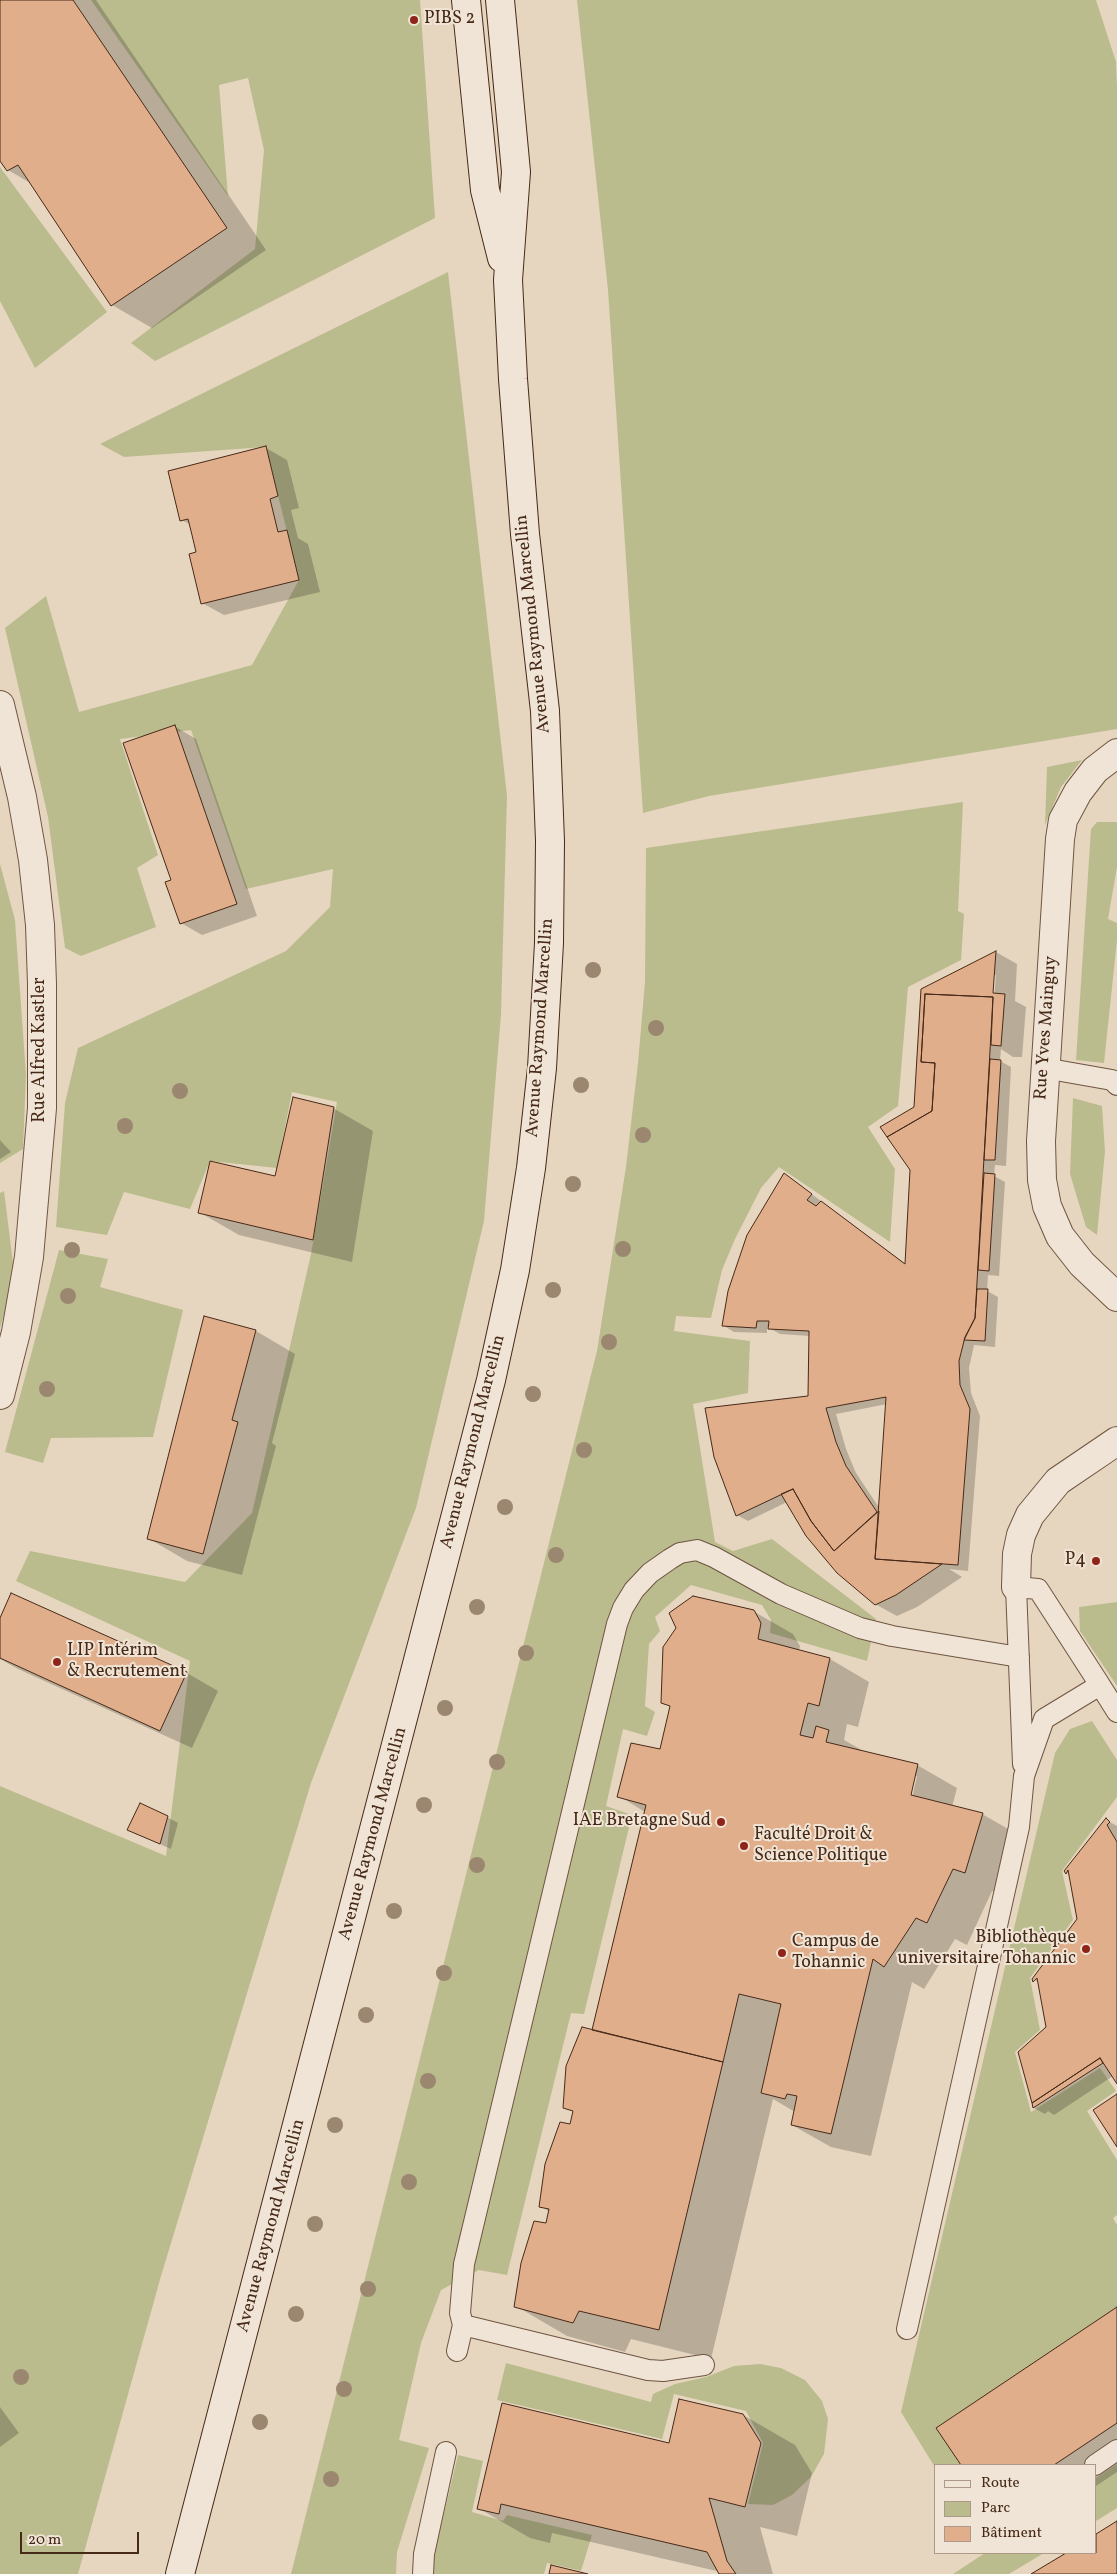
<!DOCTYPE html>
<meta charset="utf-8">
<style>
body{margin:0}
#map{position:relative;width:1117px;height:2574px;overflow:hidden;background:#e6d6bf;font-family:Vollkorn,serif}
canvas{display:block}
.legend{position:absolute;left:934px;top:2464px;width:162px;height:90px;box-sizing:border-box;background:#efe4d5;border:1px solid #ac9989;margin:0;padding:6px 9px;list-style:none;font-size:15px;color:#472918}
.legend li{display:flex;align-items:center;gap:10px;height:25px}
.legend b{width:25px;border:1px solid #ac9989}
.scale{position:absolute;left:20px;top:2532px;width:119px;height:22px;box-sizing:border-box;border:2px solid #472918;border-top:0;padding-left:6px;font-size:15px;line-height:18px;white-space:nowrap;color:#472918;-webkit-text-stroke:4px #efe4d5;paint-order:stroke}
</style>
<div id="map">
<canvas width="1117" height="2574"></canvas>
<ul class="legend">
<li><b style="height:6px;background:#efe4d5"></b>Route</li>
<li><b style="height:14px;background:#bbbc8e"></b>Parc</li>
<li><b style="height:14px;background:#e1ae8c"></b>Bâtiment</li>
</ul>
<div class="scale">20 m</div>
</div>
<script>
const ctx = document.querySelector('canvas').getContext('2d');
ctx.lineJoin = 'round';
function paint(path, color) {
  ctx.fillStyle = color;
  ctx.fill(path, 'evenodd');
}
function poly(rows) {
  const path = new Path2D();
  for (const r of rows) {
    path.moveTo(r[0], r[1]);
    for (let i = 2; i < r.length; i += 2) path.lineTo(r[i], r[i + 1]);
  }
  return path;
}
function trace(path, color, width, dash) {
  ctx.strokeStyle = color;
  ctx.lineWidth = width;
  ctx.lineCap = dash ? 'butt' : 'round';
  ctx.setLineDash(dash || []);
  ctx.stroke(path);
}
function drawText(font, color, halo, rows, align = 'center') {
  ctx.font = font + ' Vollkorn,serif';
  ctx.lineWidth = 4;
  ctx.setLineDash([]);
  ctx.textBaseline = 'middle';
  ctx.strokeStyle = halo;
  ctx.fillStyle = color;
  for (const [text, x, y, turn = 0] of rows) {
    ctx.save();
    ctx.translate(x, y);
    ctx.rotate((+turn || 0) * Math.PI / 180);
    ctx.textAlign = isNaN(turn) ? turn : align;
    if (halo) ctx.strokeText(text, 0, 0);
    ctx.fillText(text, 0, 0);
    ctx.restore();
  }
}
paint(poly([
 [91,0,420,0,435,218,155,361,131,343,255,249,264,150,248,78,219,85,228,196],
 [577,0,1096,0,1116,62,1117,87,1117,729,709,796,643,813,608,290],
 [0,167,107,312,35,368,0,301],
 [448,272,507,796,501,1014,484,1221,416,1508,311,1783,161,2276,78,2574,0,2574,0,1786,166,1856,190,1661,16,1581,30,1551,185,1582,252,1513,311,1254,337,1102,292,1092,277,1168,210,1161,190,1209,124,1192,107,1235,56,1227,65,1103,78,1048,286,951,330,907,333,869,246,889,191,730,120,739,158,855,137,868,156,927,81,956,65,948,48,817,5,628,46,596,79,712,252,665,299,580,266,447,124,457,100,444],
 [1082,760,1061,787,1045,825,1047,767],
 [963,802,958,911,964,914,961,960,908,987,898,1106,868,1127,895,1169,890,1242,779,1167,761,1188,735,1239,722,1270,711,1318,676,1316,674,1331,750,1341,748,1393,693,1404,715,1542,733,1551,772,1539,876,1619,867,1661,770,1633,771,1620,762,1605,691,1585,655,1617,660,1631,649,1644,645,1706,655,1712,647,1736,623,1729,606,1806,632,1815,584,2014,571,2013,507,2275,479,2270,441,2290,421,2343,399,2440,429,2448,397,2552,396,2574,291,2574,597,1351,626,1167,638,1063,645,982,646,848],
 [1097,822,1117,822,1117,867,1108,919,1117,923,1117,940,1104,1063,1076,1060,1091,829],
 [0,864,15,920,26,1075,23,1149,0,1163],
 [1073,1098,1102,1106,1105,1151,1097,1235,1086,1227,1070,1174],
 [4,1191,15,1279,0,1328,0,1193],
 [59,1250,108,1259,100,1287,183,1310,153,1437,51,1438,43,1463,5,1452],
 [1117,1602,1117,1686,1080,1631,1079,1607],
 [1092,1721,1117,1760,1117,1797,1062,1871,1073,1920,1030,1978,1040,2030,1015,2052,1031,2112,1100,2068,1116,2091,1087,2111,1117,2160,1117,2215,1113,2218,1117,2225,1117,2307,937,2428,961,2465,936,2465,936,2469,901,2412,1055,1753,1070,1729],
 [506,2363,651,2402,653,2394,675,2384,706,2377,734,2366,760,2364,781,2368,805,2380,822,2401,828,2419,824,2454,811,2477,792,2495,773,2505,748,2504,763,2443,746,2411,674,2394,662,2439,497,2400],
 [458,2455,483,2461,472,2512,503,2521,507,2515,592,2535,581,2571,547,2563,544,2574,433,2574,433,2559],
 [1117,2464,1117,2508,1096,2521,1096,2478],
 [985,2553,1044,2553,1009,2574,953,2574]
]), '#bbbc8e');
paint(poly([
 [0,0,96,0,266,250,152,328,112,305,32,184,8,170,0,158],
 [266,448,287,460,299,508,291,510,298,538,308,544,320,592,224,615,202,603,198,553,191,525,182,520],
 [174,726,196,739,257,916,202,935,181,923,172,880],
 [996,952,1017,964,1015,1001,1026,1007,1022,1057,1013,1057,1001,1049,1000,1061,1011,1067,1006,1166,995,1165,994,1176,1005,1182,999,1276,988,1275,987,1291,998,1297,995,1347,974,1345,969,1368,971,1393,980,1416,968,1571,949,1569,962,1577,917,1607,897,1616,875,1604,787,1502,748,1521,737,1515,809,1397,810,1336,780,1334,767,1327,767,1333,734,1332,724,1326,794,1181,906,1264,916,1107],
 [993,975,996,975,994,999,992,999],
 [887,1404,880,1509,856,1473,846,1449,836,1414],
 [333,1108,373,1131,352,1262,239,1235,199,1212,276,1177],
 [0,1140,11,1152,0,1159],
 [256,1331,295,1354,272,1443,276,1446,242,1575,187,1561,148,1538],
 [12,1595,187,1673,218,1691,192,1748,18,1669,0,1659,0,1621],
 [753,1611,793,1634,800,1646,799,1651,830,1659,869,1682,858,1727,847,1724,844,1740,867,1753,917,1765,957,1788,952,1807,982,1814,1022,1837,1004,1895,992,1891,967,1945,955,1939,924,1989,912,1982,871,2156,831,2147,792,2125,795,2112,773,2099,711,2359,631,2339,625,2352,567,2336,516,2306,547,2224,550,2212,540,2206,571,2125,574,2112,565,2107,593,2031,645,1812,619,1796,661,1751,671,1707,662,1702],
 [914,1776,917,1776,911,1802,908,1801],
 [167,1817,178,1823,171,1849,139,1835],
 [1106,1820,1117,1826,1117,2082,1113,2076,1054,2115,1048,2111,1045,2114,1034,2108,1033,2103,1047,2028,1039,1983,1034,1979,1079,1920,1070,1875,1066,1871],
 [1117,2308,1117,2472,1096,2486,1096,2465,963,2465,938,2428],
 [0,2407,19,2433,0,2447],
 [743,2415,795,2445,812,2473,797,2536,760,2527,773,2574,722,2574,721,2572,552,2533,550,2543,530,2538,478,2508,670,2445]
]), '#0003');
const building = poly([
 [0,0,73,0,227,228,111,306,18,165,7,171,0,161,0,0],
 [266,446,278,496,270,499,278,532,287,530,299,580,201,604,189,554,196,552,192,535,188,519,180,521,168,471,266,446],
 [175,725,237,904,180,924,165,882,171,880,123,743,175,725],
 [996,951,993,993,1005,994,1001,1046,991,1045,993,997,925,994,921,1062,935,1063,932,1111,887,1137,880,1127,914,1107,921,989,996,951],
 [925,994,993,997,975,1318,965,1337,959,1361,960,1385,970,1409,958,1565,875,1559,886,1397,826,1408,836,1442,846,1466,877,1512,834,1551,811,1521,793,1489,736,1516,714,1457,705,1408,808,1396,809,1331,768,1329,769,1321,757,1321,756,1328,722,1326,728,1291,747,1235,784,1173,812,1194,807,1200,816,1206,821,1201,905,1264,910,1170,887,1137,932,1111,935,1063,921,1062,925,994],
 [990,1059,1001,1060,995,1160,984,1160,990,1059],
 [293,1097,334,1107,313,1240,198,1213,210,1161,275,1176,293,1097],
 [984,1173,995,1174,989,1271,978,1270,984,1173],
 [977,1289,988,1289,985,1341,964,1340,975,1318,977,1289],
 [204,1316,256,1330,232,1420,238,1422,203,1554,147,1539,204,1316],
 [793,1489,811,1521,834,1551,879,1511,875,1559,942,1564,896,1595,875,1605,837,1573,806,1536,781,1494,793,1489],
 [11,1593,187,1672,160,1731,0,1658,0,1618,11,1593],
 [693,1596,754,1610,761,1623,758,1639,830,1658,819,1706,808,1703,800,1735,813,1738,816,1726,829,1730,826,1742,918,1764,911,1795,983,1813,965,1873,953,1869,927,1923,916,1918,884,1967,873,1959,831,2134,791,2125,797,2096,787,2094,785,2099,761,2093,781,2004,739,1994,723,2062,592,2030,646,1805,617,1797,631,1743,660,1749,670,1706,661,1703,663,1647,676,1628,669,1613,693,1596],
 [140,1803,168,1816,160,1844,127,1830,140,1803],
 [1106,1818,1110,1822,1107,1825,1117,1842,1117,2084,1100,2058,1032,2103,1018,2052,1046,2027,1037,1978,1033,1982,1032,1979,1077,1919,1068,1870,1066,1874,1064,1871,1106,1818],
 [582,2027,723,2062,659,2330,579,2311,573,2323,514,2307,521,2263,534,2221,546,2223,549,2209,539,2207,545,2164,560,2122,570,2124,573,2111,563,2108,566,2066,582,2027],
 [1100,2058,1103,2063,1033,2108,1032,2103,1100,2058],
 [1117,2094,1117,2147,1093,2110,1117,2094],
 [1117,2307,1117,2423,1054,2465,961,2465,936,2428,1117,2307],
 [679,2399,743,2414,761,2443,745,2507,709,2498,727,2561,736,2574,719,2574,707,2552,501,2504,499,2514,477,2509,502,2403,669,2443,679,2399],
 [1117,2521,1117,2574,1031,2574,1066,2553,1096,2553,1096,2534,1117,2521],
 [551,2565,588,2574,549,2574,551,2565]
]);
paint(building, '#e1ae8c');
trace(building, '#472918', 1);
const service = poly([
 [1044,1068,1112,1080,1117,1085],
 [1023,1764,1016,1587,1038,1589,1100,1685],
 [463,2325,460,2313,464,2264,617,1624,623,1608,634,1590,650,1573,670,1559,680,1553,697,1550,714,1557,781,1594,860,1628,892,1636,1019,1657],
 [907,2329,1019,1827,1024,1776,1044,1719,1100,1685,1117,1712],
 [457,2351,463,2325,648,2370,663,2371,704,2365],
 [1095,2465,1117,2450],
 [423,2574,424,2554,446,2452]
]);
const minor = poly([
 [0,705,22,797,33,860,40,925,42,984,42,1108,29,1257,16,1332,0,1395],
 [1117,753,1095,770,1078,792,1063,820,1060,839,1041,1141,1042,1180,1047,1206,1060,1236,1082,1264,1117,1297],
 [1016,1587,1017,1554,1021,1535,1030,1515,1058,1481,1117,1441]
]);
const secondary = poly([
 [466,0,485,190,502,258],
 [180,2574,491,1380,515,1270,531,1168,542,1068,549,943,550,841,545,711,525,534,513,379,508,280,516,172,500,0]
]);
trace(service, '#6f5442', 22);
trace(minor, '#6f5442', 30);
trace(secondary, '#472918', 30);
trace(service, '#efe4d5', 20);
trace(minor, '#efe4d5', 28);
trace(secondary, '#efe4d5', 28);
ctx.fillStyle = '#9b8770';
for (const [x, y] of [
 [593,970],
 [656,1028],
 [581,1085],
 [180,1091],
 [125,1126],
 [643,1135],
 [573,1184],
 [623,1249],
 [72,1250],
 [553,1290],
 [68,1296],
 [609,1342],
 [47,1389],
 [533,1394],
 [584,1450],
 [505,1507],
 [556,1555],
 [477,1607],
 [526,1653],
 [445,1708],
 [497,1762],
 [424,1805],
 [477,1865],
 [394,1911],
 [444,1973],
 [366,2015],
 [428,2081],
 [335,2125],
 [409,2182],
 [315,2224],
 [368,2289],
 [296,2314],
 [21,2377],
 [344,2389],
 [260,2422],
 [331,2479]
]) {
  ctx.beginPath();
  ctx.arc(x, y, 8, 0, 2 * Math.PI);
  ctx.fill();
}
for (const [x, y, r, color] of [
 [414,20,5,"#8f2418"],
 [1096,1561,5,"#8f2418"],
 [57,1662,5,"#8f2418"],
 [721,1822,5,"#8f2418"],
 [744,1846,5,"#8f2418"],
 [1086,1949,5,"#8f2418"],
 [782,1953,5,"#8f2418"]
]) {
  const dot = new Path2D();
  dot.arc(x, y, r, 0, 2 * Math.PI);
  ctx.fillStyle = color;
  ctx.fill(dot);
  trace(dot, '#efe4d5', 2);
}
drawText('18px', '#472918', '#efe4d5', [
 ["PIBS 2",424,20],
 ["P4",1086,1561,"right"],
 ["LIP Intérim",67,1652],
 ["& Recrutement",67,1673],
 ["IAE Bretagne Sud",711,1822,"right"],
 ["Faculté Droit &",754,1836],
 ["Science Politique",754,1857],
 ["Bibliothèque",1076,1939,"right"],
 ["universitaire Tohannic",1076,1960,"right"],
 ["Campus de",792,1943],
 ["Tohannic",792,1964]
], 'left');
drawText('18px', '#472918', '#efe4d5', [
 ["Avenue Raymond Marcellin",534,624,-96],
 ["Avenue Raymond Marcellin",541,1028,-86],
 ["Rue Yves Mainguy",1047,1028,-86],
 ["Rue Alfred Kastler",41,1050,-90],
 ["Avenue Raymond Marcellin",474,1442,-76],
 ["Avenue Raymond Marcellin",374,1834,-75],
 ["Avenue Raymond Marcellin",272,2226,-75]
]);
</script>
